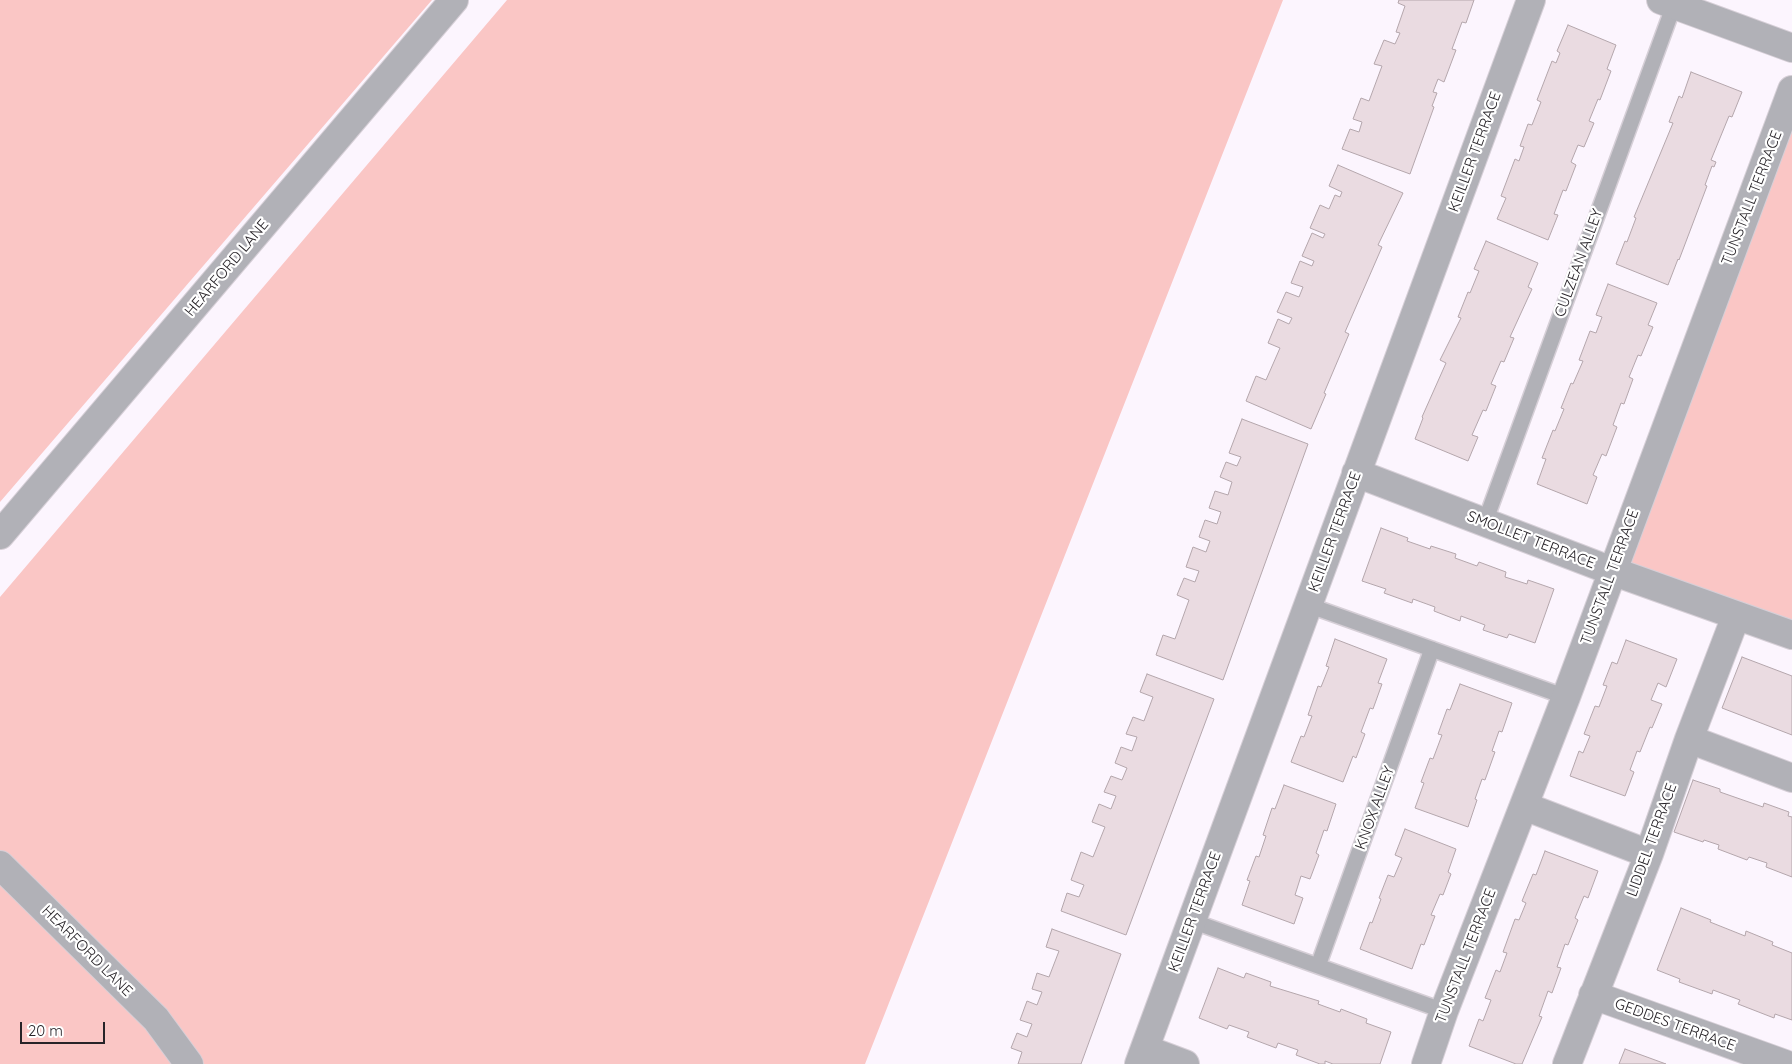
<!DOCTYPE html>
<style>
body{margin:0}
#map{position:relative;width:1792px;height:1064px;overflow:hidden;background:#fcf5fe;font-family:Quicksand,sans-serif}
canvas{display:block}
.scale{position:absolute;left:20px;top:1022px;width:85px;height:22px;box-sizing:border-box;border:2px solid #272328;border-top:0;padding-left:6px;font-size:15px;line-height:18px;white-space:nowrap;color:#272328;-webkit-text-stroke:4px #fff;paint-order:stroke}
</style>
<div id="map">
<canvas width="1792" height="1064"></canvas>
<div class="scale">20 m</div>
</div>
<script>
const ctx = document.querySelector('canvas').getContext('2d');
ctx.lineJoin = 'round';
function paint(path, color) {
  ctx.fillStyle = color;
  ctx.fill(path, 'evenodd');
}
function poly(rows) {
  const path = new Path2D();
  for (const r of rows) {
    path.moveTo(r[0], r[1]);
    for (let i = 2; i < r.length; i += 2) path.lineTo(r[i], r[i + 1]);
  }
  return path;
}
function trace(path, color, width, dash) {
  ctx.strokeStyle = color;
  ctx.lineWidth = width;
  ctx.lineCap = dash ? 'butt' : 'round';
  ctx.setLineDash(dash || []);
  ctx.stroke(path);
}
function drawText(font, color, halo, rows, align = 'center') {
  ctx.font = font + ' Quicksand,sans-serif';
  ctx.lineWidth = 4.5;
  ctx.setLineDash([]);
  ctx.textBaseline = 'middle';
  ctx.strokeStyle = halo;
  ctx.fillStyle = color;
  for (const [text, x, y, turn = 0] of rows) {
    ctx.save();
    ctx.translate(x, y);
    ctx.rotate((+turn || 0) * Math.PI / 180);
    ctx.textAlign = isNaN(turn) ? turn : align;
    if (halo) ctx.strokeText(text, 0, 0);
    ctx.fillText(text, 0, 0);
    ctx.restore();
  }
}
paint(poly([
 [0,0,432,0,0,502],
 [507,0,1283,0,865,1064,0,1064,0,597],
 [1792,90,1792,635,1612,571]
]), '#fac6c5');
const building = poly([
 [1399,0,1474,0,1466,23,1462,22,1452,49,1456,50,1444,82,1438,79,1433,92,1437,93,1432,106,1434,107,1410,174,1342,149,1350,129,1359,132,1362,122,1353,119,1361,98,1369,101,1382,66,1374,64,1384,40,1395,44,1400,33,1396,32,1405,6,1398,3,1399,0],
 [1568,25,1616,45,1607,69,1611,71,1600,100,1598,99,1589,121,1594,123,1584,147,1578,145,1571,162,1576,165,1566,191,1563,190,1554,214,1558,215,1548,240,1497,219,1506,198,1501,196,1515,159,1519,161,1524,147,1520,146,1528,124,1532,125,1541,102,1537,100,1552,61,1556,63,1560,53,1557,51,1568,25],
 [1691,72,1742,92,1732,117,1729,116,1711,160,1716,162,1714,167,1712,166,1705,185,1707,186,1679,260,1678,259,1668,285,1616,264,1625,241,1627,242,1636,218,1634,217,1673,123,1669,122,1679,96,1682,98,1691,72],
 [1338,165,1403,193,1378,245,1382,247,1345,332,1349,334,1324,393,1326,394,1311,429,1246,401,1256,376,1266,380,1280,348,1268,343,1278,319,1289,324,1292,318,1277,312,1286,292,1299,297,1303,287,1291,283,1300,261,1312,266,1314,261,1302,256,1312,233,1323,238,1325,234,1310,228,1320,205,1329,209,1335,195,1340,197,1342,192,1329,186,1338,165],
 [1486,241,1538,263,1528,287,1532,289,1510,337,1514,338,1504,362,1501,361,1491,384,1496,386,1486,411,1483,410,1472,435,1478,437,1468,461,1415,439,1423,418,1422,417,1446,363,1440,360,1461,318,1458,317,1468,292,1470,293,1479,271,1474,269,1486,241],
 [1608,284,1657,303,1648,325,1653,327,1641,356,1638,355,1629,377,1633,379,1624,404,1621,403,1613,425,1617,427,1606,456,1602,454,1593,475,1597,477,1587,504,1537,484,1546,459,1542,458,1553,430,1555,431,1564,409,1561,408,1571,383,1573,384,1583,361,1579,360,1590,331,1596,333,1602,317,1596,315,1608,284],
 [1242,419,1308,444,1223,680,1156,655,1163,635,1175,639,1189,600,1177,595,1184,578,1195,582,1199,571,1186,567,1193,547,1206,552,1210,541,1199,537,1205,520,1217,524,1221,512,1209,508,1215,491,1228,495,1232,482,1220,477,1226,462,1237,466,1241,457,1229,453,1242,419],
 [1381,528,1408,538,1407,541,1430,549,1431,546,1456,554,1455,558,1477,566,1479,562,1506,572,1505,577,1527,584,1528,580,1554,589,1535,643,1509,634,1507,638,1483,630,1485,625,1461,616,1460,621,1434,611,1435,607,1413,599,1412,603,1384,593,1386,589,1362,581,1381,528],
 [1335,639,1387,659,1378,683,1382,684,1373,709,1370,708,1361,732,1365,734,1356,758,1353,756,1343,782,1291,762,1301,736,1304,737,1312,716,1308,715,1318,686,1321,687,1329,667,1326,666,1335,639],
 [1626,640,1677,659,1666,687,1658,683,1651,700,1662,704,1652,728,1650,727,1640,752,1637,751,1630,770,1634,772,1625,796,1570,776,1579,751,1583,753,1590,736,1584,734,1595,706,1599,707,1607,686,1603,685,1612,662,1617,664,1626,640],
 [1742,657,1792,676,1792,735,1722,708,1742,657],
 [1147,674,1214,699,1126,935,1061,911,1067,893,1079,897,1084,885,1071,880,1081,852,1093,857,1105,827,1092,822,1099,804,1111,809,1116,796,1104,792,1111,776,1122,780,1127,768,1115,763,1121,747,1132,751,1137,737,1126,734,1133,717,1144,721,1153,697,1140,692,1147,674],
 [1460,684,1512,703,1502,732,1499,731,1492,751,1495,752,1485,780,1482,779,1475,799,1477,800,1468,827,1415,808,1424,783,1421,782,1430,758,1433,759,1442,735,1438,734,1447,709,1450,710,1460,684],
 [1693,780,1720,789,1720,792,1763,807,1764,803,1789,812,1788,816,1792,817,1792,877,1766,867,1767,863,1749,857,1747,860,1718,849,1719,845,1704,840,1703,842,1674,832,1693,780],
 [1284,785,1336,804,1327,831,1324,830,1316,853,1319,855,1310,879,1301,876,1295,895,1303,898,1294,924,1242,905,1250,881,1247,880,1256,856,1259,857,1266,836,1263,835,1272,808,1275,809,1284,785],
 [1405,829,1456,849,1448,872,1451,874,1443,895,1440,894,1431,915,1435,916,1424,945,1421,944,1412,969,1360,949,1370,922,1372,923,1381,899,1379,898,1388,875,1394,877,1402,858,1395,855,1405,829],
 [1545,851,1598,871,1588,898,1584,896,1575,918,1578,920,1568,945,1565,944,1557,967,1561,968,1552,993,1548,991,1539,1016,1542,1017,1522,1064,1516,1064,1469,1046,1479,1019,1483,1021,1491,1000,1485,998,1496,970,1500,972,1507,953,1503,952,1515,919,1519,920,1526,903,1522,901,1533,874,1536,875,1545,851],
 [1681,908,1711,920,1710,922,1745,936,1746,931,1773,942,1772,945,1792,953,1792,1020,1775,1014,1774,1018,1738,1004,1740,1000,1713,990,1712,994,1679,982,1680,979,1657,970,1681,908],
 [1052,929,1121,954,1081,1064,1018,1064,1022,1052,1011,1048,1017,1033,1027,1037,1032,1024,1020,1020,1027,1001,1037,1005,1042,992,1032,989,1037,973,1049,977,1059,951,1046,947,1052,929],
 [1218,968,1244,978,1246,973,1271,982,1270,986,1319,1001,1318,1004,1340,1012,1341,1009,1367,1019,1366,1023,1391,1032,1380,1064,1333,1064,1325,1061,1325,1064,1320,1064,1296,1055,1298,1050,1278,1043,1276,1048,1247,1037,1249,1032,1229,1025,1227,1029,1199,1018,1218,968],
 [1625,1049,1666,1064,1619,1064,1625,1049]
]);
paint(building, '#eadbe1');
trace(building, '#b4a6ac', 1);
const lane = poly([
 [1485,522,1674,5],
 [1308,605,1566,697],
 [1192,921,1444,1011],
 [1318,966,1432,649]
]);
const street = poly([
 [1661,0,1792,48],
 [1356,473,1612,571,1792,635],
 [0,535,454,0],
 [1689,739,1792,778],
 [1524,806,1649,854],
 [0,865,156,1019,189,1064],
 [1593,995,1785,1064],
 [1145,1049,1185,1064],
 [1139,1064,1531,0],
 [1426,1064,1444,1011,1566,697,1792,90],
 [1567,1064,1649,854,1689,739,1736,616]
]);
trace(lane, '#d6cfd7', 18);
trace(street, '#d6cfd7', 30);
trace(lane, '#b1b1b7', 15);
trace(street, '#b1b1b7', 28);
drawText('15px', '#272328', '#fff', [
 ["KEILLER TERRACE",1475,152,-70],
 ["TUNSTALL TERRACE",1752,198,-69],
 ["CULZEAN ALLEY",1579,263,-70],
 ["HEARFORD LANE",227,268,-50],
 ["KEILLER TERRACE",1335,532,-70],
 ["SMOLLET TERRACE",1531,540,21],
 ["TUNSTALL TERRACE",1610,577,-70],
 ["KNOX ALLEY",1375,808,-70],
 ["LIDDEL TERRACE",1652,840,-70],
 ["KEILLER TERRACE",1195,912,-70],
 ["HEARFORD LANE",87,951,45],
 ["TUNSTALL TERRACE",1466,956,-69],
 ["GEDDES TERRACE",1675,1025,20]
]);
</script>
